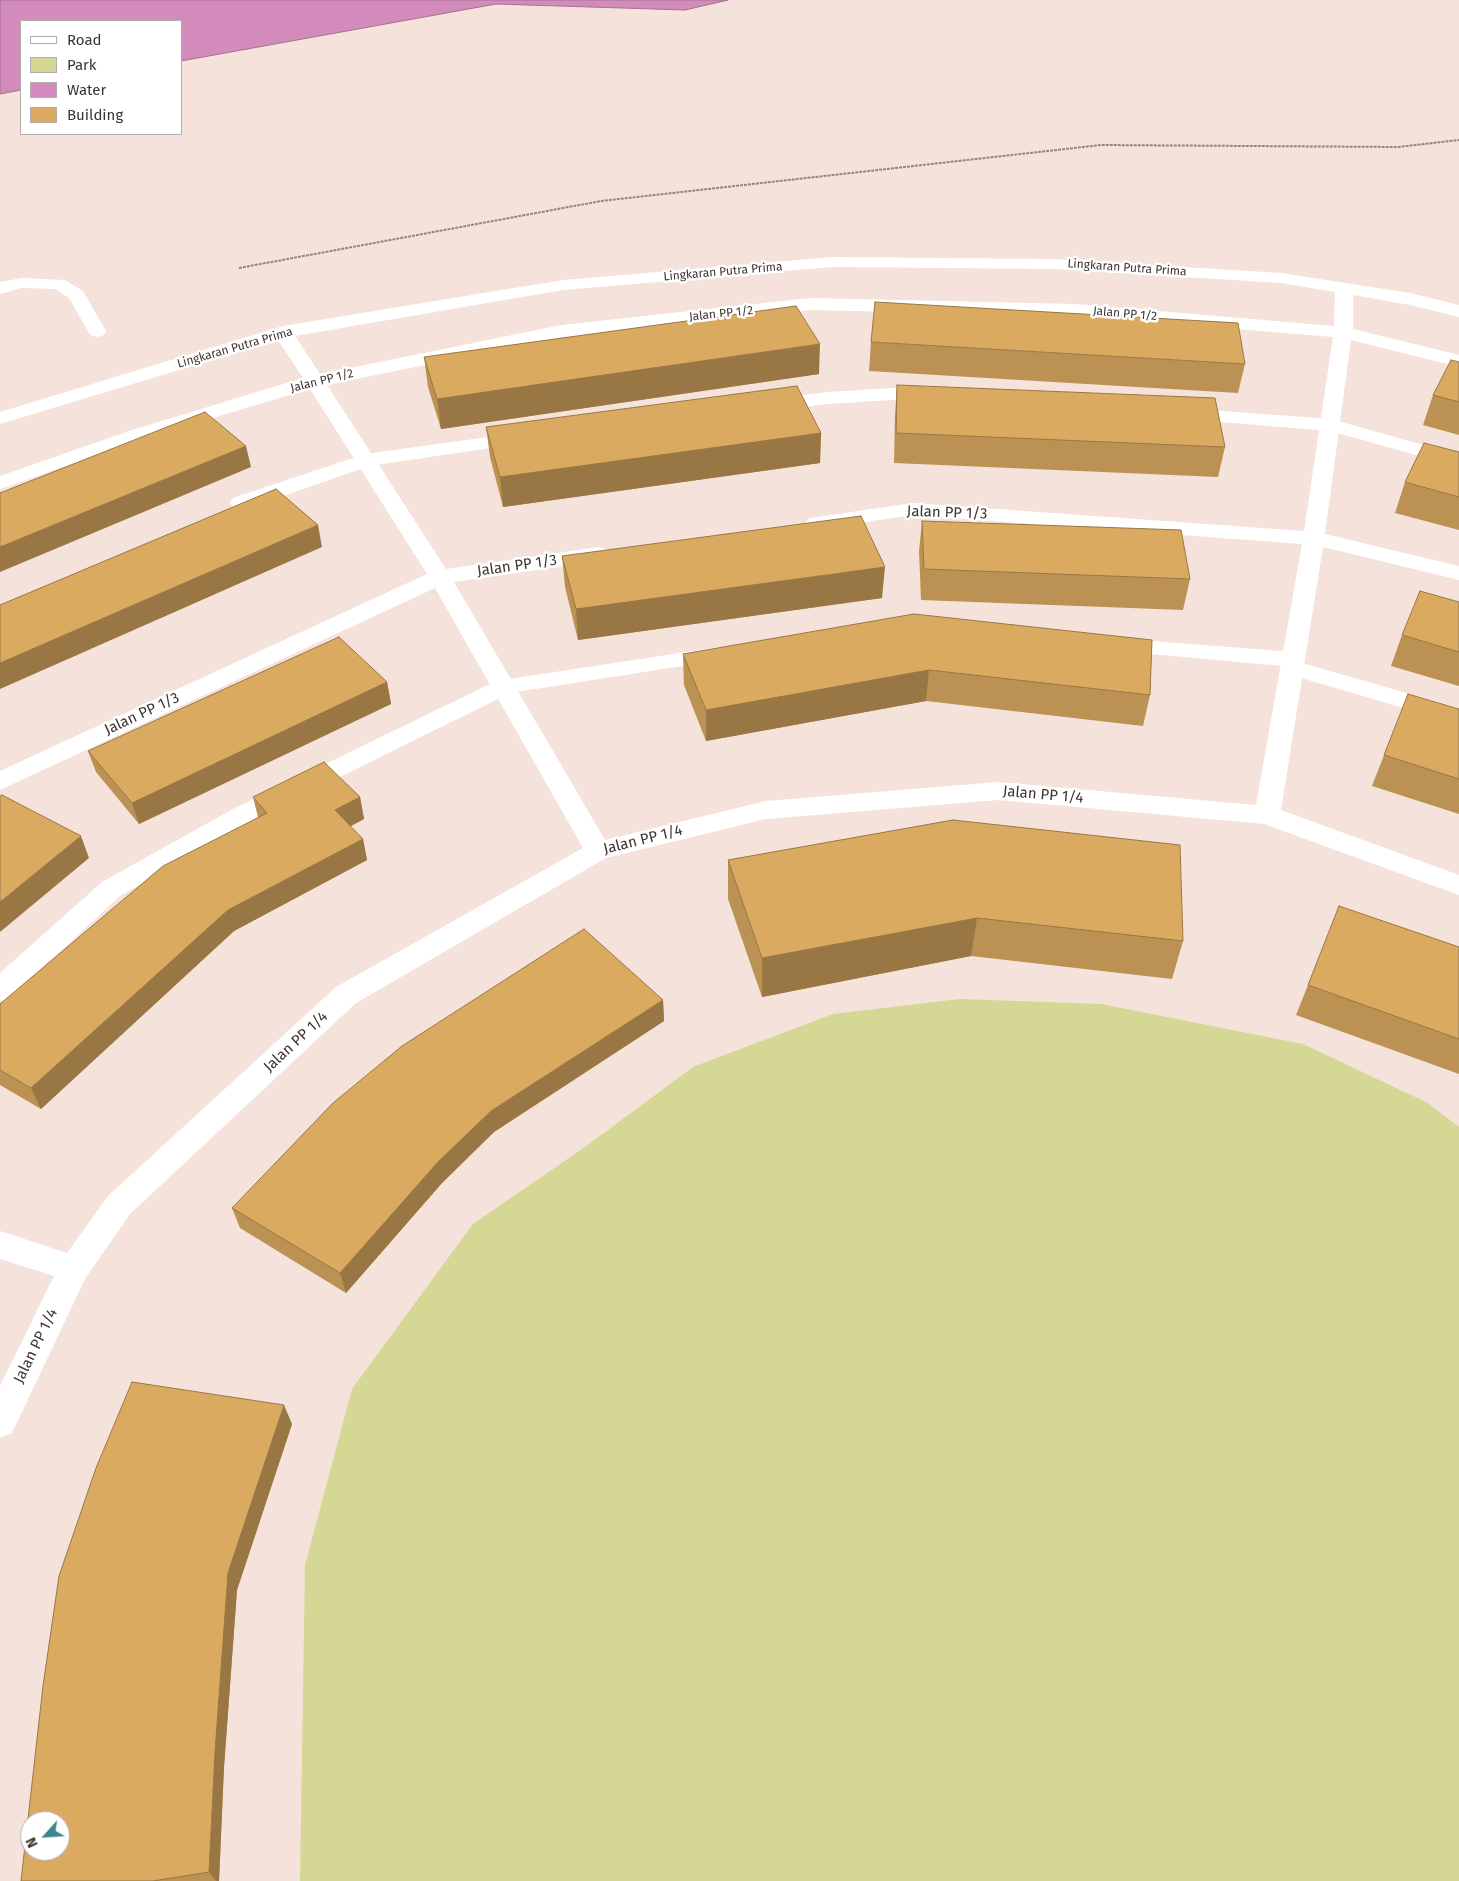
<!DOCTYPE html>
<style>
body{margin:0}
#map{position:relative;width:1459px;height:1881px;overflow:hidden;background:#f5e2da;font-family:"Fira Sans",sans-serif}
canvas{display:block}
.legend{position:absolute;left:20px;top:20px;width:162px;height:115px;box-sizing:border-box;background:#fff;border:1px solid #b1aead;margin:0;padding:6px 9px;list-style:none;font-size:15px;color:#3c3532}
.legend li{display:flex;align-items:center;gap:10px;height:25px}
.legend b{width:25px;border:1px solid #b1aead}
.north{position:absolute;left:20px;top:1811px;width:50px;height:50px;box-sizing:border-box;background:#fff;border:1px solid #b1aead;border-radius:50%;rotate:244deg;font-size:14px;font-weight:700;line-height:20px;text-align:center;color:#3c3532}
.north::after{content:'';display:block;margin:auto;width:18px;height:22px;background:#3f868e;clip-path:polygon(50% 0,100% 100%,50% 72%,0 100%)}
</style>
<div id="map">
<canvas width="1459" height="1881"></canvas>
<ul class="legend">
<li><b style="height:6px;background:#fff"></b>Road</li>
<li><b style="height:14px;background:#d5d795"></b>Park</li>
<li><b style="height:14px;background:#d28bba"></b>Water</li>
<li><b style="height:14px;background:#daaa61"></b>Building</li>
</ul>
<div class="north">N</div>
</div>
<script>
const ctx = document.querySelector('canvas').getContext('2d');
ctx.lineJoin = 'round';
function paint(path, color) {
  ctx.fillStyle = color;
  ctx.fill(path, 'evenodd');
}
function poly(rows) {
  const path = new Path2D();
  for (const r of rows) {
    path.moveTo(r[0], r[1]);
    for (let i = 2; i < r.length; i += 2) path.lineTo(r[i], r[i + 1]);
  }
  return path;
}
function trace(path, color, width, dash) {
  ctx.strokeStyle = color;
  ctx.lineWidth = width;
  ctx.lineCap = dash ? 'butt' : 'round';
  ctx.setLineDash(dash || []);
  ctx.stroke(path);
}
function drawText(font, color, halo, rows, align = 'center') {
  ctx.font = font + ' "Fira Sans",sans-serif';
  ctx.lineWidth = 5;
  ctx.setLineDash([]);
  ctx.textBaseline = 'middle';
  ctx.strokeStyle = halo;
  ctx.fillStyle = color;
  for (const [text, x, y, turn = 0] of rows) {
    ctx.save();
    ctx.translate(x, y);
    ctx.rotate((+turn || 0) * Math.PI / 180);
    ctx.textAlign = isNaN(turn) ? turn : align;
    if (halo) ctx.strokeText(text, 0, 0);
    ctx.fillText(text, 0, 0);
    ctx.restore();
  }
}
paint(poly([
 [960,999,1101,1004,1303,1044,1428,1103,1459,1127,1459,1881,300,1881,305,1565,352,1389,473,1224,585,1147,693,1067,833,1014]
]), '#d5d795');
const water = poly([
 [0,0,728,0,685,10,496,4,181,61,181,21,21,21,21,90,0,94,0,0]
]);
paint(water, '#d28bba');
trace(water, '#a57191', 1);
trace(poly([
 [239,268,601,201,1101,145,1398,147,1459,140]
]), '#948782', 2, [3, 1]);
paint(poly([
 [893,388,933,391,940,393,943,397,940,401,933,403,893,400,828,404,767,412,760,410,757,406,760,402,767,400,828,392,893,388],
 [1181,408,1331,419,1459,455,1459,467,1330,431,1174,418,1171,414,1174,410,1181,408],
 [524,432,531,434,534,438,531,442,369,466,249,508,241,509,233,508,230,503,233,498,365,454,524,432],
 [1115,638,1293,652,1301,654,1305,659,1302,663,1459,708,1459,724,1284,673,1280,668,1282,666,1107,650,1103,645,1107,640,1115,638],
 [719,647,727,649,731,654,727,659,510,693,251,821,120,896,10,998,0,1001,0,973,102,882,233,809,496,681,719,647]
]), '#fff');
paint(poly([
 [833,257,1054,259,1281,273,1410,293,1459,305,1459,317,1410,305,1353,295,1353,329,1459,355,1459,367,1351,340,1325,534,1459,566,1459,580,1323,547,1281,810,1459,875,1459,895,1264,824,999,800,766,819,606,858,356,1003,130,1214,85,1279,12,1433,0,1438,0,1386,54,1276,0,1259,0,1231,67,1253,108,1196,336,987,583,848,435,588,0,790,0,771,427,574,310,389,146,438,0,489,0,476,132,430,303,378,278,340,0,424,0,412,283,326,563,280,833,257],
 [833,267,1054,269,1281,283,1335,292,1334,326,1076,304,810,298,562,325,320,374,295,336,563,290,833,267],
 [810,310,1076,316,1333,337,1304,531,913,503,817,517,809,518,806,523,809,528,817,529,913,515,1302,544,1256,805,999,782,766,801,605,840,454,582,598,561,606,559,609,554,606,549,598,547,446,569,327,385,562,337,810,310],
 [22,278,65,280,83,291,106,331,104,335,97,337,90,335,69,298,55,289,22,288,0,294,0,282,22,278]
]), '#fff');
paint(poly([
 [871,342,1245,364,1238,393,869,371],
 [424,357,819,374,441,429,428,387],
 [1459,362,1459,435,1423,425,1433,395],
 [897,385,1225,447,1218,477,894,463,895,415],
 [486,427,821,433,820,463,503,507,490,457],
 [1459,452,1459,530,1395,513,1405,482],
 [922,521,1190,579,1183,610,921,600,919,551],
 [562,556,882,598,578,640,565,587],
 [1459,602,1459,686,1391,666,1402,635],
 [1152,640,1150,695,1143,726,926,701,706,741,684,685,683,654],
 [387,682,391,704,139,824,96,772,88,751],
 [1459,709,1459,814,1372,786,1384,755],
 [253,797,360,797,364,819,350,826,363,839,367,860,234,931,41,1109,0,1085,0,1004,258,817],
 [728,860,1183,941,1172,979,971,956,762,997,728,899],
 [1459,947,1459,1074,1296,1015,1308,985],
 [663,1000,664,1021,494,1132,442,1183,346,1293,240,1228,232,1208],
 [292,1424,237,1590,224,1767,219,1881,21,1881]
]), '#bb9253');
paint(poly([
 [820,344,819,374,441,429,437,399],
 [821,433,820,463,503,507,500,477],
 [246,446,251,467,0,572,0,547],
 [318,525,322,547,0,689,0,663],
 [885,567,882,598,578,640,576,609],
 [929,670,926,701,706,741,706,710],
 [387,682,391,704,139,824,132,803],
 [360,797,364,819,340,832,335,810],
 [81,836,89,858,0,932,0,902],
 [363,839,367,860,234,931,41,1109,31,1088,228,910],
 [977,918,971,956,762,997,762,958],
 [663,1000,664,1021,494,1132,442,1183,346,1293,340,1273,438,1162,491,1111],
 [284,1405,292,1424,237,1590,224,1767,219,1881,216,1881,209,1872,215,1752,228,1573]
]), '#974');
const building = poly([
 [875,302,1238,323,1245,364,871,342,875,302],
 [796,306,820,344,437,399,424,357,796,306],
 [1451,360,1459,362,1459,402,1433,395,1451,360],
 [897,385,1215,398,1225,447,896,433,897,385],
 [797,386,821,433,500,477,486,427,797,386],
 [205,412,246,446,0,547,0,493,205,412],
 [1424,443,1459,452,1459,497,1405,482,1424,443],
 [276,489,318,525,0,663,0,605,276,489],
 [861,516,885,567,576,609,562,556,861,516],
 [922,521,1181,530,1190,579,924,569,922,521],
 [1420,591,1459,602,1459,652,1402,635,1420,591],
 [914,614,1152,640,1150,695,929,670,706,710,683,654,914,614],
 [339,637,387,682,132,803,88,751,339,637],
 [1408,694,1459,709,1459,779,1384,755,1408,694],
 [324,762,360,797,335,810,363,839,228,910,31,1088,0,1070,0,1004,163,866,267,813,253,797,324,762],
 [2,795,81,836,0,902,0,796,2,795],
 [953,820,1180,845,1183,941,977,918,762,958,728,860,953,820],
 [1339,906,1459,947,1459,1039,1308,985,1339,906],
 [584,929,663,1000,491,1111,438,1162,340,1273,232,1208,333,1103,402,1046,584,929],
 [132,1382,284,1405,228,1573,215,1752,209,1872,153,1881,21,1881,43,1686,59,1576,96,1468,132,1382],
 [30,1821,60,1821,60,1851,30,1851,30,1821]
]);
paint(building, '#daaa61');
trace(building, '#974', 1);
drawText('12px', '#3c3532', '#fff', [
 ["Lingkaran Putra Prima",1127,268,4],
 ["Lingkaran Putra Prima",723,272,-5],
 ["Jalan PP 1/2",721,314,-6],
 ["Jalan PP 1/2",1125,314,5],
 ["Lingkaran Putra Prima",235,348,-16],
 ["Jalan PP 1/2",322,381,-14]
]);
drawText('15px', '#3c3532', '#fff', [
 ["Jalan PP 1/3",947,513,2],
 ["Jalan PP 1/3",517,566,-8],
 ["Jalan PP 1/3",142,714,-25],
 ["Jalan PP 1/4",1043,795,5],
 ["Jalan PP 1/4",643,840,-14],
 ["Jalan PP 1/4",296,1042,-43],
 ["Jalan PP 1/4",36,1346,-64]
]);
</script>
